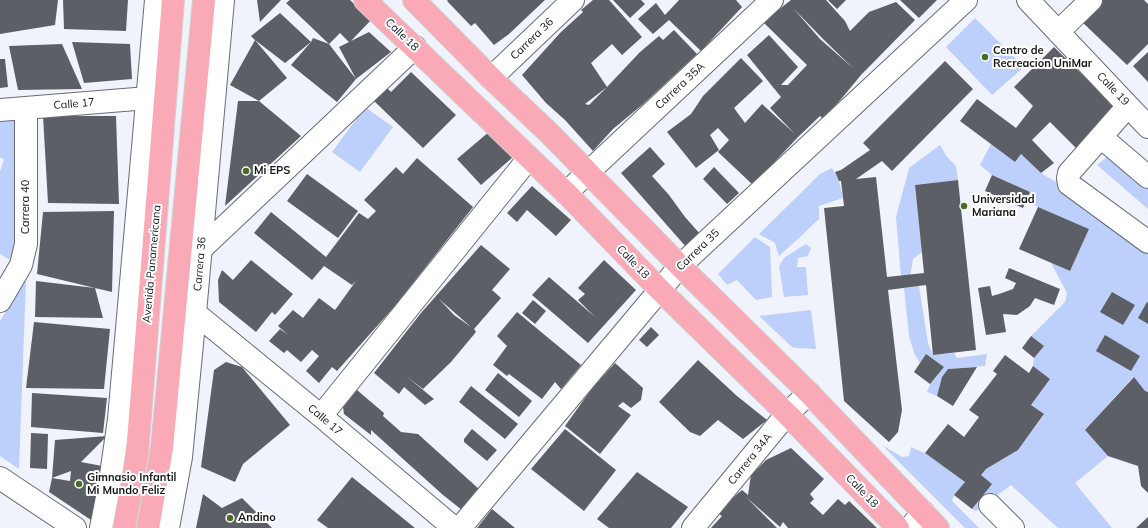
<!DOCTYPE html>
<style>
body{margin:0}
canvas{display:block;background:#f0f3fb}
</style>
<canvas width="1148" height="528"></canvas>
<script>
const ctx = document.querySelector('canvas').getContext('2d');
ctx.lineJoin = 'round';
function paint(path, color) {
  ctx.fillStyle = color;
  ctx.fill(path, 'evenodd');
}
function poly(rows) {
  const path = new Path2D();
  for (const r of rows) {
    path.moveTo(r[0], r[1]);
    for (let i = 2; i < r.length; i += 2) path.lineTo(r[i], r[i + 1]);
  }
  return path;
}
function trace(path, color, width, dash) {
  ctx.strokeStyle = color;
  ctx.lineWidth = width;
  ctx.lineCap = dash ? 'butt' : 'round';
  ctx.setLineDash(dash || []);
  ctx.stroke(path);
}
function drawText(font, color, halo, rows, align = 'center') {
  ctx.font = font + ' Mulish,sans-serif';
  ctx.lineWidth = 4;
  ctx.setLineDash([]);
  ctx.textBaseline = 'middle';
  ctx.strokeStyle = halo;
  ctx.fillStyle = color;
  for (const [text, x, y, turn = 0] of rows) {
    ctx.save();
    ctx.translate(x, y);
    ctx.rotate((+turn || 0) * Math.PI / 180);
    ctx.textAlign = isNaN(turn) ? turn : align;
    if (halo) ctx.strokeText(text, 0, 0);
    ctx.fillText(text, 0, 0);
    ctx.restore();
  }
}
paint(poly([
 [975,18,1024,67,992,95,946,47],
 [365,107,393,127,360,172,332,152],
 [23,120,19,265,0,254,0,171,4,160,0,157,0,121],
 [991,144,1015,162,1021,154,1041,173,1064,187,1085,211,1148,253,1148,392,1145,391,1133,377,1085,430,1108,456,1075,483,1112,528,1058,528,1011,485,976,511,972,509,981,475,986,469,1018,450,1044,415,1031,405,1050,379,1033,366,1034,358,1044,346,1031,336,1065,302,1067,293,1051,263,1070,271,1089,229,1038,207,1027,200,1030,192,992,175,980,165],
 [940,145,947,157,956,166,958,180,915,185,922,252,913,259,910,277,901,276,896,217,909,168],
 [1112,153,1148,188,1148,209,1097,165],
 [832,168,839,181,843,198,819,206,819,219,799,238,779,256,775,243,759,234,820,174],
 [755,237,770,247,772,297,756,300,737,280,727,285,718,274],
 [806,244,811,248,808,256,798,258,797,267,806,267,808,295,784,297,779,266,785,257],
 [26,279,19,469,0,456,0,321],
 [919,286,928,343,933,355,954,353,957,358,987,354,985,366,948,369,942,377,937,396,927,392,930,384,944,367,926,355,920,363,914,353,909,336,904,288],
 [811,310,816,349,796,348,792,347,759,316],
 [882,445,902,457,909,456,911,447,925,453,965,482,954,495,952,501,979,528,965,528]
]), '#bdcffb');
paint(poly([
 [0,0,58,0,55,25,0,34],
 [63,0,128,0,126,31,64,29],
 [257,0,281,0,260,22],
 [290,0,350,0,371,20,351,41,369,32,391,52,356,79,337,102,291,65,311,42,285,63,255,40,287,78,259,101,301,136,225,206,238,101,259,101,230,85,255,40,251,36,280,13,311,42,313,38,329,44,356,79,339,47,349,42,340,33,329,44,286,3],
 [448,0,545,0,509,34,494,45,475,23,471,26,447,1],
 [593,0,609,0,642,37,622,55,612,44,591,63,607,87,640,52,659,36,663,40,674,30,697,54,642,105,613,129,593,151,565,120,546,103,522,75,561,32,583,12,581,10],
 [607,87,589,105,585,104],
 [613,0,641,0,645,4,630,18],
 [679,0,736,0,742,7,701,51,669,20,653,34,638,19,656,3,665,15],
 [791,0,826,0,845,21,850,31,869,12,896,2,915,20,861,75,842,98,823,119,820,116,798,137,753,185,718,152,729,140,718,128,710,135,719,150,696,168,667,132,691,114,703,96,741,58,763,81,734,108,745,123,762,104,795,134,770,108,781,97,747,55,769,35,798,67,781,85,788,85,807,65,763,22],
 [793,8,824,40,854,69,820,39],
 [828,0,846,0,837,9],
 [900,0,937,0,919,18],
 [1098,0,1144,0,1148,4,1148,44,1127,65,1079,19],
 [72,42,130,44,132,79,84,83],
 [62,44,82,89,18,90,9,46],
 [1054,47,1120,112,1080,152,1050,122,1032,140,1054,163,1041,173,1021,154,1015,162,960,121,977,99,1016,128,1033,106,1014,87],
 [1148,52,1148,82,1133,66],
 [0,59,5,59,8,87,0,88],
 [945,61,973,89,892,171,882,161,856,179,876,177,887,277,924,273,915,185,958,180,976,350,933,355,926,285,888,290,902,410,898,432,889,442,844,401,824,208,844,206,841,181,839,181,835,172,841,170,870,150,863,143],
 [411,72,456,115,423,148,374,101,387,88,391,92],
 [43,116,116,116,119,204,48,203],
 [490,131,513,157,481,185,457,159],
 [650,147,665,164,652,176,669,195,685,217,701,235,687,248,621,173],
 [417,158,473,207,394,307,337,371,332,367,319,383,306,371,319,356,312,350,301,362,287,350,284,353,269,341,280,329,288,335,278,326,293,310,303,318,319,298,335,310,356,281,352,285,324,266,312,280,254,233,271,212,326,257,359,213,368,219,376,211,364,200,396,167,403,174],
 [714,167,739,193,727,204,703,179],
 [307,174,358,211,338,238,287,201],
 [992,175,1030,192,1023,208,985,191],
 [532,186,571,220,556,236,527,210,517,222,507,213],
 [1038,207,1089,229,1070,271,1019,249],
 [114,211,112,292,95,288,103,318,35,317,36,281,95,288,37,274,43,212],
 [481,245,510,269,492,290,501,298,474,329,476,332,451,362,423,389,405,375,434,399,425,405,404,387,399,394,374,373,421,313],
 [439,299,471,327,454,315],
 [251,260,293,294,275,315,272,312,256,332,219,302,218,280,222,270,233,280],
 [604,260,636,290,588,343,532,295,549,277,595,317,578,300,585,294,578,288],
 [1009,268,1060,289,1054,305,1035,298,1030,306,1017,315,1003,314,1006,332,986,335,978,288,990,286,992,296,999,294,1013,289,1016,283,1005,278],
 [1112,292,1135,305,1123,325,1100,312],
 [533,300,546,311,535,324,522,313],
 [1147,302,1148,303,1148,324,1138,318],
 [517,312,581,365,561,389,555,382,542,399,509,374,507,376,493,365,507,346,497,336],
 [34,322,110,329,104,389,26,388],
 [651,327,659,335,647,347,639,340],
 [1105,335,1140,356,1131,371,1096,351],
 [1031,336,1044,346,1034,358,1022,348],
 [926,354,944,367,930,384,914,372],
 [1005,355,1029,373,1033,366,1050,379,1031,405,1044,414,1018,450,986,469,981,475,992,484,972,509,954,495,965,482,925,453,948,424,964,437,979,417,969,410,997,374,993,371],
 [698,360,737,396,767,420,743,439,718,420,700,436,690,432,659,402],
 [226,362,242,367,290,425,243,464,235,482,201,467,214,370],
 [615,363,643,388,641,400,631,408,623,402,618,406,631,415,600,454,565,426,593,387],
 [977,367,953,406,937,396,942,377,948,369],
 [498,373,532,401,519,417,485,390],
 [1134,377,1145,391,1148,392,1148,493,1141,486,1138,466,1108,456,1085,430],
 [471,386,518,424,505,439,459,402],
 [357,390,384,413,383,416,401,432,418,434,480,490,462,510,443,495,371,430,371,435,344,414,343,407],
 [32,393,107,398,103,433,31,427],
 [472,429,497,450,487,461,464,442,464,439],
 [565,429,616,470,584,511,531,469],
 [31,433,48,434,47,469,30,468],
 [107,436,81,462,102,466,91,520,49,492,52,478,55,440],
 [71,471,70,481,52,478],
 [791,448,824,479,810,494,814,499,810,503,823,515,838,499,845,505,849,501,877,528,788,528,783,522,780,527,746,497,777,528,711,528,722,516,716,512,742,490,748,495,751,475,766,460],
 [637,472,688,507,671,528,609,528,597,519],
 [352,477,415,528,328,528,317,520],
 [203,494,222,508,242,498,272,528,196,528],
 [492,509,515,528,477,528],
 [1148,517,1148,528,1136,528]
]), '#5c5f65');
const minor = poly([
 [1028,0,1148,127],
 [1058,32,1091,0],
 [491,78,573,0],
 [1128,106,1069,173,1068,178,1069,184,1148,242],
 [0,110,148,98],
 [1101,137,1148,177],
 [566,193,772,0],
 [201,249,415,47],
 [0,301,21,265,26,244,26,108],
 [195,313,321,416,454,528],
 [321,416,529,158],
 [0,478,75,528],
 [990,505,1013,528],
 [101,528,110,482,119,419,156,0],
 [168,528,181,457,195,313,223,0],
 [460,528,680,266,966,0],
 [693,528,787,414,809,393],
 [910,528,923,512]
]);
const major = poly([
 [365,0,566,193,660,290,787,414,898,528],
 [414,0,491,78,549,133,680,266,809,393,938,528],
 [124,528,137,454,173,0],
 [148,528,162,448,204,0]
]);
trace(minor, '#696c73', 24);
trace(major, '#d1d1d1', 24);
trace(minor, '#fff', 22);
trace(major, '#faaab6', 22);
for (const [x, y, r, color] of [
 [985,57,4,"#486c24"],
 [246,171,4,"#486c24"],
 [964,206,4,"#486c24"],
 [79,484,4,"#486c24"],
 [230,518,4,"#486c24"]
]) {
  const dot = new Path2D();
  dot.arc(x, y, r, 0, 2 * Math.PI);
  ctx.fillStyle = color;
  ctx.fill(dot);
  trace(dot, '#fff', 1.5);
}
drawText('11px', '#17181b', '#fff', [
 ["Calle 18",402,35,44],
 ["Carrera 36",532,39,-44],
 ["Carrera 35A",680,86,-43],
 ["Calle 19",1113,89,46],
 ["Calle 17",74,104,-5],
 ["Carrera 40",26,207,-90],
 ["Carrera 35",698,250,-44],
 ["Calle 18",633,262,46],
 ["Avenida Panamericana",152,264,-85],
 ["Carrera 36",200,264,-85],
 ["Calle 17",325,420,40],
 ["Carrera 34A",750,459,-51],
 ["Calle 18",862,491,46]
]);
drawText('bold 11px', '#17181b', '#fff', [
 ["Centro de",993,51],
 ["Recreacion UniMar",993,64],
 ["Mi EPS",254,171],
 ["Universidad",972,200],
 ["Mariana",972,213],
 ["Gimnasio Infantil",87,478],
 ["Mi Mundo Feliz",87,491],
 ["Andino",238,518]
], 'left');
</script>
